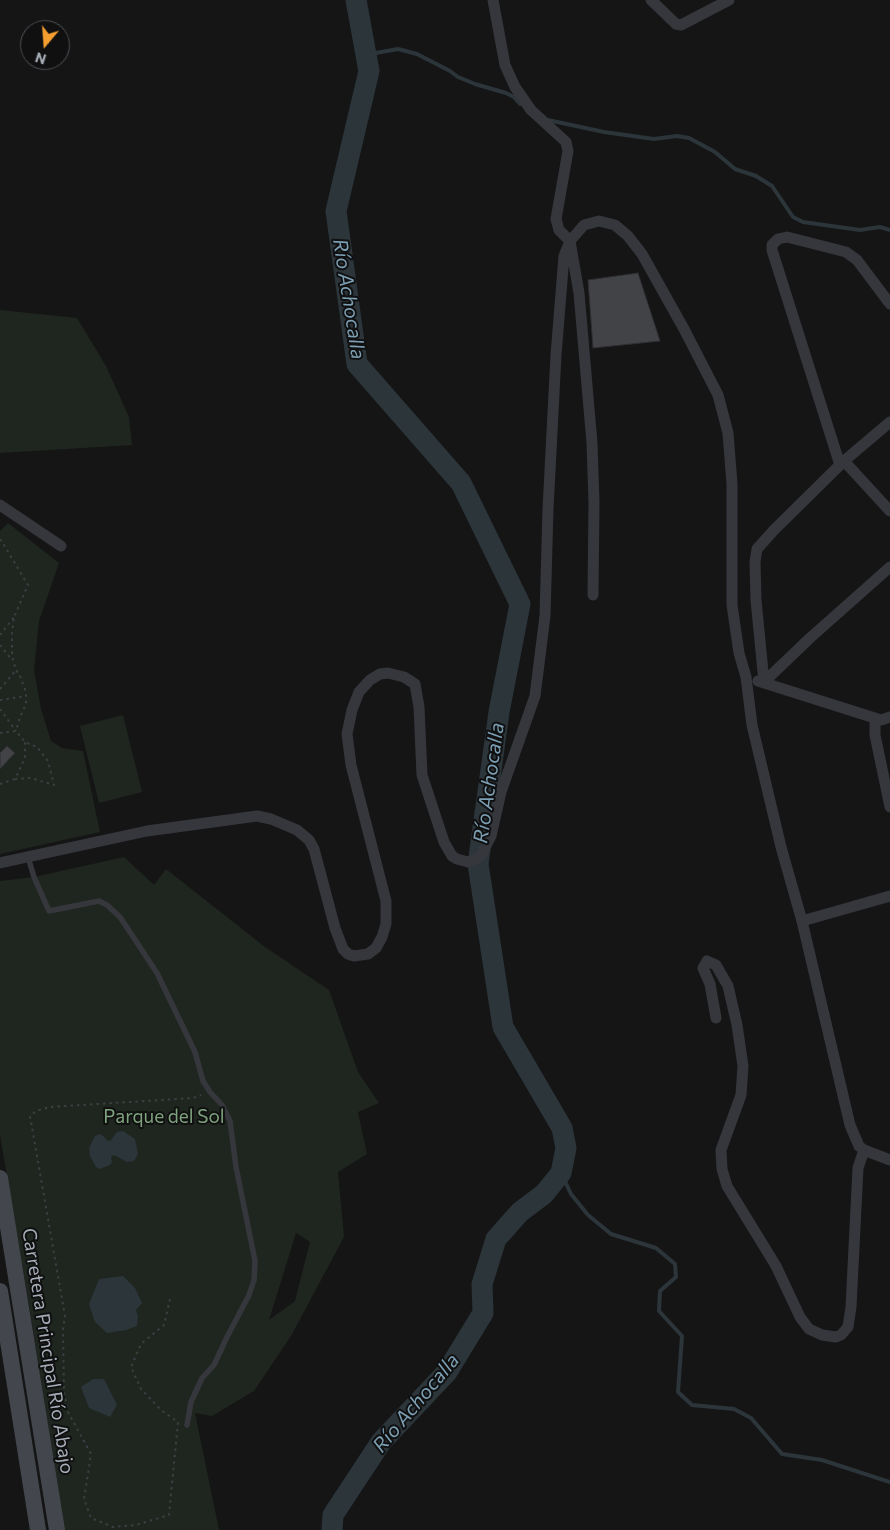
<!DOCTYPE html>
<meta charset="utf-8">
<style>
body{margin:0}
#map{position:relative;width:890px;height:1530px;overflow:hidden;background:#151516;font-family:Commissioner,sans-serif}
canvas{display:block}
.north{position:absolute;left:20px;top:20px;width:50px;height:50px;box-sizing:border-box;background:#101011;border:1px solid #4c4f53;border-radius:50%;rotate:198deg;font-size:14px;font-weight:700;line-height:20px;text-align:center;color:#a6adb7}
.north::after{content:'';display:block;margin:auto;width:18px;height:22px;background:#f49e2f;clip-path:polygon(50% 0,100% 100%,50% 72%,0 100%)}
</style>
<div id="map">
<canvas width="890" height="1530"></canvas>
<div class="north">N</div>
</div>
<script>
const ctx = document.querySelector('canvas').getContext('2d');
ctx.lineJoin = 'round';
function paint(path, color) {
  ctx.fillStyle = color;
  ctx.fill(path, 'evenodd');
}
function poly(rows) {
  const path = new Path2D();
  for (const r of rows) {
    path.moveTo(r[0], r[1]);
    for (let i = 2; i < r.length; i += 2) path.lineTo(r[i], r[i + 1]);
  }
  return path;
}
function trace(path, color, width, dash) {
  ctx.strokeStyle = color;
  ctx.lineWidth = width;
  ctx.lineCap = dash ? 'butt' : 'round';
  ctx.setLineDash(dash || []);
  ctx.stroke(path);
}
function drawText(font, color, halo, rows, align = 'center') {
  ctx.font = font + ' Commissioner,sans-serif';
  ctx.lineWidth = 4;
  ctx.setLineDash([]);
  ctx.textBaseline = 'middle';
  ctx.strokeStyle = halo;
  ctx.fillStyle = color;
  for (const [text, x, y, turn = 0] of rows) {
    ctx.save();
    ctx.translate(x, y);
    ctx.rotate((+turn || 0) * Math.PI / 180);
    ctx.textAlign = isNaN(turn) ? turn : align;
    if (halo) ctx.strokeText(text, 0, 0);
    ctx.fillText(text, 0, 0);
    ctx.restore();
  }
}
paint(poly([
 [0,310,77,318,106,366,129,417,132,445,0,453],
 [8,523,59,563,39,621,34,670,41,709,51,741,62,748,83,751,100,832,0,854,0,531],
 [123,715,142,792,99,803,80,726],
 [124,857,154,885,166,869,265,947,329,990,358,1072,379,1103,358,1112,367,1154,338,1172,344,1237,291,1336,254,1391,212,1416,195,1413,219,1530,64,1530,28,1299,0,1135,0,881,34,877],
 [296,1233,310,1242,295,1301,269,1320]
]), '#1f261f');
paint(poly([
 [123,1131,135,1139,138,1154,134,1161,127,1162,114,1155,111,1157,112,1162,110,1165,100,1169,96,1167,90,1156,89,1148,95,1136,100,1134,103,1136,108,1141,111,1140,117,1132],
 [123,1276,135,1288,142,1303,136,1310,138,1317,137,1326,126,1330,107,1333,95,1322,89,1304,99,1279],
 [93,1379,104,1379,117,1405,110,1417,89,1408,81,1387]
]), '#2b353a');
trace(poly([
 [366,52,359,56,398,49,417,54,450,71,458,77,475,84,506,93,514,97,520,104],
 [548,120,604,132,654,139,677,136,689,138,715,152,735,169,756,176,772,186,793,217,803,222,860,230,880,227,890,230],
 [561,1173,571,1194,588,1215,611,1234,656,1248,675,1264,676,1277,660,1291,659,1311,682,1336,678,1392,692,1405,734,1409,751,1418,782,1454,822,1460,890,1482]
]), '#2b353a', 4);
trace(poly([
 [332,1530,333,1515,381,1442,447,1372,483,1313,482,1284,496,1239,520,1212,544,1194,561,1173,566,1148,562,1128,503,1027,478,864,499,712,520,604,461,483,357,364,336,211,369,71,356,0]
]), '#2b353a', 21);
const building = poly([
 [638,273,660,341,593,348,588,280,638,273],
 [7,746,15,753,0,769,0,753,7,746]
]);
paint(building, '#414346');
trace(building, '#2f2f32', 1);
trace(poly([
 [0,541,1,540,28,585,14,617,12,633,12,656,16,670,20,676,26,692,26,704,20,717,16,731],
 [0,635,14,617],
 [0,645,12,660],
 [0,689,16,670],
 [0,700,26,696],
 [0,709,16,731],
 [0,733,16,731,25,742,37,747,48,761,54,785,31,778,15,779,25,758,25,742],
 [0,784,15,779],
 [170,1299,164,1325,141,1344,131,1367,141,1389,161,1410,178,1422,169,1515,136,1525,113,1527,91,1518,84,1499,91,1454,68,1412,64,1392,63,1330,65,1316,30,1116,36,1111,50,1107,193,1098,201,1095]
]), '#3b3e43', 2, [2.5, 4]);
trace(poly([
 [28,857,34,877,49,911,99,901,107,905,120,917,157,973,195,1052,203,1081,210,1092,222,1105,230,1121,236,1167,255,1261,254,1280,249,1295,227,1337,214,1365,202,1378,191,1402,187,1425]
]), '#36373c', 5.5);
trace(poly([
 [493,0,505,65,515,87,531,110,566,142,568,151,556,219,559,230,570,241,579,293,592,443,594,503,593,595],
 [651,0,676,24,681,25,729,0],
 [844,461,890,511],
 [840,465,772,250,772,245,778,239,787,237,846,252,857,260,890,304],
 [0,505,61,546],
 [758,681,881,720,890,717],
 [764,682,756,600,755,562,757,549,774,530,844,461,890,422],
 [764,682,810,638,890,567],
 [875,718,875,735,890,807],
 [0,863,147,831,257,816,271,819,297,830,309,840,314,849,335,928,343,949,348,954,354,956,368,954,376,948,382,937,386,924,386,901,351,765,347,734,352,710,359,692,370,680,380,674,388,673,404,677,415,684,419,707,422,775,444,842,452,856,457,859,468,862,480,857,491,836,501,792,535,696,545,616,548,509,556,355,564,256,570,241,584,225,599,221,615,225,628,236,642,254,684,329,718,395,728,433,732,484,732,605,739,653,746,677,752,725,781,847,802,921,850,1125,859,1146,864,1150,890,1160],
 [802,921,890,896],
 [716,1018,710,984,703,968,707,961,716,965,728,986,737,1025,743,1066,741,1095,721,1150,722,1169,727,1186,776,1266,800,1317,809,1329,822,1335,836,1337,841,1335,848,1327,851,1307,858,1168,864,1150]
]), '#36373c', 11);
trace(poly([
 [0,1178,57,1530],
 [0,1291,38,1530]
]), '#43464c', 16);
drawText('19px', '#7ea27d', '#101011', [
 ["Parque del Sol",164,1117]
]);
drawText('19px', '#a6adb7', '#101011', [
 ["Carretera Principal Río Abajo",48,1351,81]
]);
drawText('italic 20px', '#7c9fb3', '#101011', [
 ["Río Achocalla",349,299,81],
 ["Río Achocalla",489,783,-82],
 ["Río Achocalla",416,1403,-50]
]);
</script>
